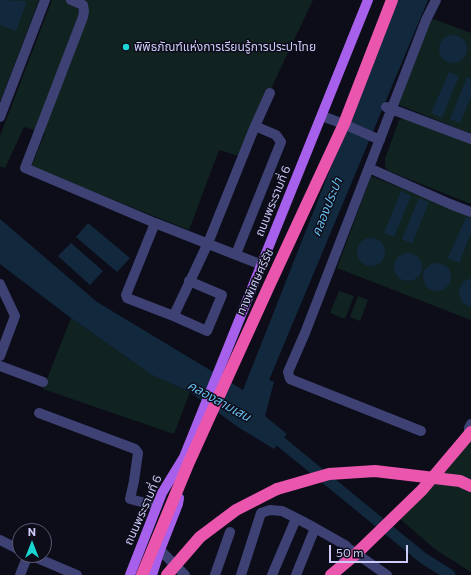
<!DOCTYPE html>
<meta charset="utf-8">
<style>
body{margin:0}
#map{position:relative;width:471px;height:575px;overflow:hidden;background:#0d0d1a;font-family:Commissioner,sans-serif}
canvas{display:block}
.north{position:absolute;left:12px;top:523px;width:40px;height:40px;box-sizing:border-box;background:#0d0d1a;border:1px solid #595973;border-radius:50%;rotate:0deg;font-size:11px;font-weight:700;line-height:16px;text-align:center;color:#cccbf9}
.north::after{content:'';display:block;margin:auto;width:14px;height:18px;background:#1ad6d3;clip-path:polygon(50% 0,100% 100%,50% 72%,0 100%)}
.scale{position:absolute;left:329px;top:545px;width:79px;height:18px;box-sizing:border-box;border:2px solid #cccbf9;border-top:0;padding-left:5px;font-size:12px;line-height:14px;white-space:nowrap;color:#cccbf9;-webkit-text-stroke:3px #0d0d1a;paint-order:stroke}
</style>
<div id="map">
<canvas width="471" height="575"></canvas>
<div class="north">N</div>
<div class="scale">50 m</div>
</div>
<script>
const ctx = document.querySelector('canvas').getContext('2d');
ctx.lineJoin = 'round';
function paint(path, color) {
  ctx.fillStyle = color;
  ctx.fill(path, 'evenodd');
}
function poly(rows) {
  const path = new Path2D();
  for (const r of rows) {
    if (r.length === 3) {
      path.moveTo(r[0] + r[2], r[1]);
      path.arc(r[0], r[1], r[2], 0, 2 * Math.PI);
      continue;
    }
    path.moveTo(r[0], r[1]);
    for (let i = 2; i < r.length; i += 2) path.lineTo(r[i], r[i + 1]);
  }
  return path;
}
function trace(path, color, width, dash) {
  ctx.strokeStyle = color;
  ctx.lineWidth = width;
  ctx.lineCap = dash ? 'butt' : 'round';
  ctx.setLineDash(dash || []);
  ctx.stroke(path);
}
function drawText(font, color, halo, rows, align = 'center') {
  ctx.font = font + ' Commissioner,"Noto Sans Thai",sans-serif';
  ctx.lineWidth = 3;
  ctx.setLineDash([]);
  ctx.textBaseline = 'middle';
  ctx.strokeStyle = halo;
  ctx.fillStyle = color;
  for (const [text, x, y, turn = 0] of rows) {
    ctx.save();
    ctx.translate(x, y);
    ctx.rotate((+turn || 0) * Math.PI / 180);
    ctx.textAlign = isNaN(turn) ? turn : align;
    if (halo) ctx.strokeText(text, 0, 0);
    ctx.fillText(text, 0, 0);
    ctx.restore();
  }
}
paint(poly([
 [0,0,39,0,1,100,0,100],
 [52,0,313,0,239,156,219,150,189,230,31,167,45,133,24,127,5,168,0,166,0,136],
 [431,18,471,33,471,134,397,104],
 [406,118,471,142,471,204,389,171,385,167,385,159,399,120],
 [371,176,471,216,471,320,337,268],
 [339,291,354,296,345,319,330,313],
 [358,296,368,300,360,321,350,317],
 [71,318,152,375,190,392,174,434,43,389],
 [471,439,471,572,436,550,398,517]
]), '#102320');
paint(poly([
 [0,0,27,1,16,31,0,25],
 [397,0,428,0,269,380,274,382,265,416,287,434,274,449,238,427,190,392,152,375,71,318,0,264,0,219,97,302,243,390],
 [453,49,14],
 [449,72,459,76,442,118,431,113],
 [467,77,471,79,471,97,460,123,450,119],
 [401,191,411,196,394,237,384,233],
 [419,198,429,202,412,244,402,239],
 [466,217,471,219,471,233,459,263,448,258],
 [88,223,130,258,117,272,76,237],
 [371,252,14],
 [71,243,103,271,90,285,58,256],
 [408,267,14],
 [437,277,14],
 [471,278,471,307,463,303,459,295,459,290,463,282]
]), '#12283d');
trace(poly([
 [270,433,423,558,450,575]
]), '#12283d', 11);
trace(poly([
 [71,0,83,5,84,11,83,17,25,168,155,223,262,265],
 [386,107,471,139],
 [322,116,346,125,380,140],
 [0,117,45,0],
 [369,168,450,204,471,212],
 [155,223,126,295,127,298,171,315,175,313,208,243,255,126,270,93],
 [236,254,281,142,276,135,255,126],
 [0,284,15,316,0,356],
 [171,315,207,331,222,295,189,281],
 [0,366,43,382],
 [39,413,135,449,138,453,134,481,130,499,157,506],
 [421,431,290,379,288,372,305,333,426,20,436,0],
 [469,434,469,428,471,424],
 [315,528,345,545,348,548,342,566],
 [0,540,20,550],
 [160,550,185,575],
 [351,550,387,575],
 [30,555,77,575],
 [20,575,28,555],
 [215,575,230,532],
 [241,575,261,513,270,510,282,511,298,519],
 [272,575,295,521,298,519,315,528,296,575]
]), '#3d4173', 10);
trace(poly([
 [130,575,162,493,184,457,368,0],
 [152,575,160,550,178,504,179,498]
]), '#a760eb', 10);
trace(poly([
 [277,489,329,474,375,471,460,481,471,486]
]), '#ea55ad', 12);
trace(poly([
 [142,575,189,462,268,288,344,124,392,0],
 [167,575,200,537,236,510,277,489],
 [331,575,355,555,422,490,471,432]
]), '#ea55ad', 12);
for (const [x, y, r, color] of [
 [126,47,4,"#1ad6d3"]
]) {
  const dot = new Path2D();
  dot.arc(x, y, r, 0, 2 * Math.PI);
  ctx.fillStyle = color;
  ctx.fill(dot);
  trace(dot, '#0d0d1a', 1.5);
}
drawText('12px', '#cccbf9', '#0d0d1a', [
 ["พิพิธภัณฑ์แห่งการเรียนรู้การประปาไทย",134,47]
], 'left');
drawText('12px', '#cccbf9', '#0d0d1a', [
 ["ถนนพระรามที่ 6",273,201,-68],
 ["ทางพิเศษศรีรัช",255,282,-65],
 ["ถนนพระรามที่ 6",143,510,-66]
]);
drawText('italic 13px', '#66bdec', '#0d0d1a', [
 ["คลองประปา",327,207,-68],
 ["คลองสามเสน",219,401,29]
]);
</script>
